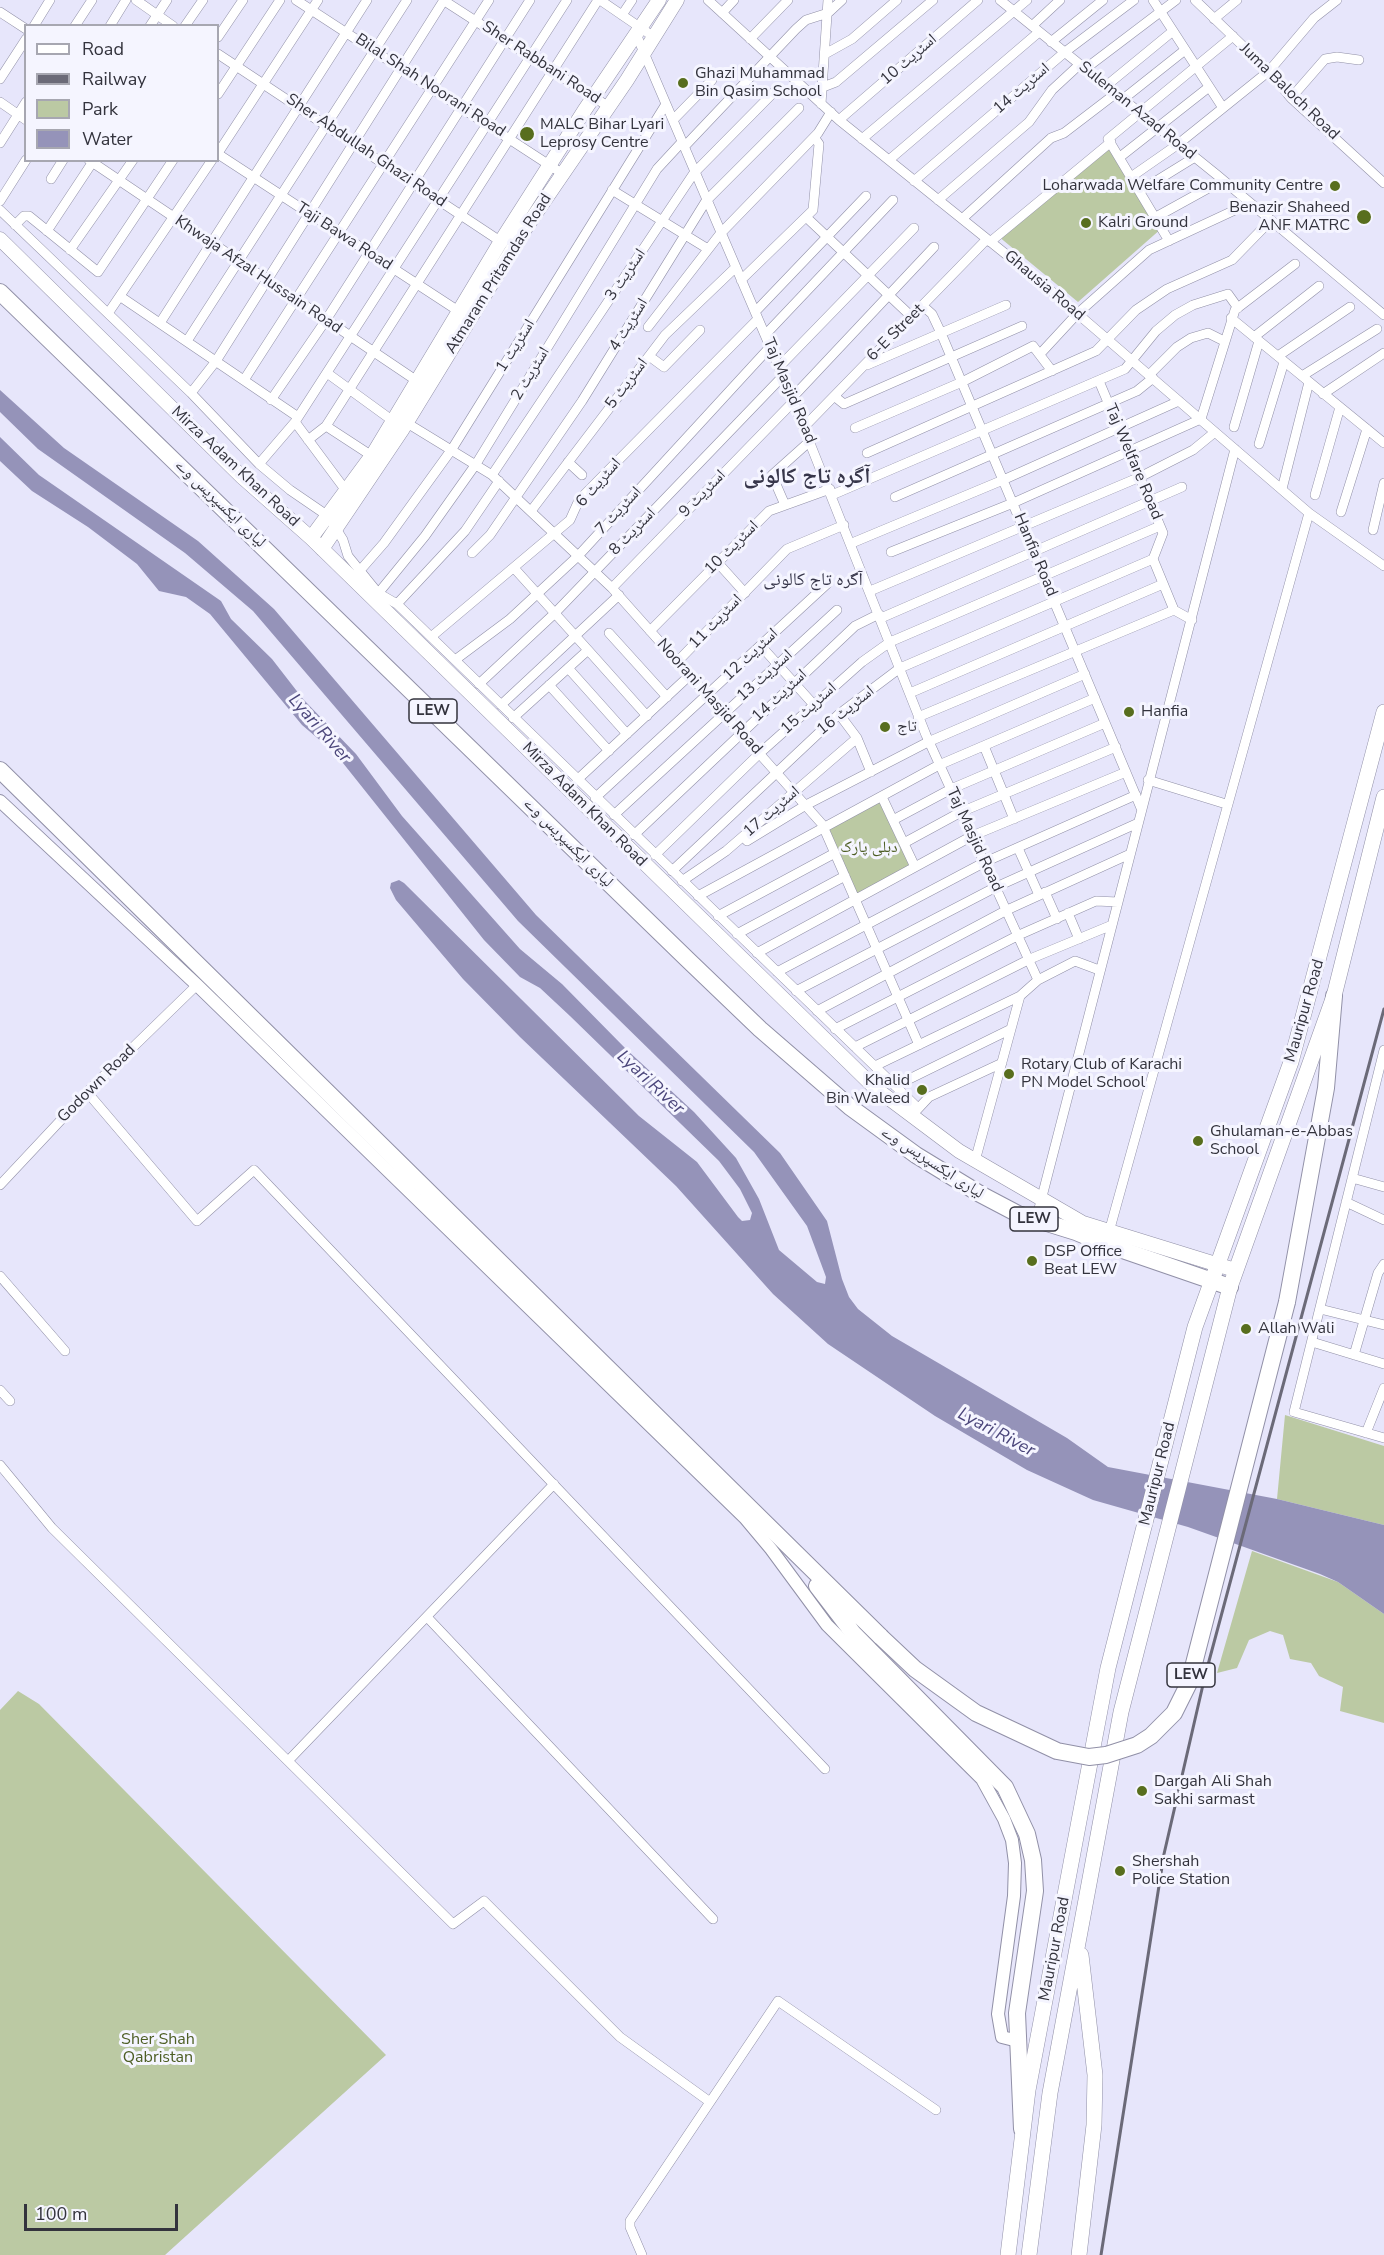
<!DOCTYPE html>
<meta charset="utf-8">
<style>
body{margin:0}
#map{position:relative;width:1384px;height:2255px;overflow:hidden;background:#e7e6fb;font-family:"Nunito Sans",sans-serif}
canvas{display:block}
.legend{position:absolute;left:24px;top:24px;width:195px;height:138px;box-sizing:border-box;background:#f5f5ff;border:2px solid #a7a7b1;margin:0;padding:8px 10px;list-style:none;font-size:18px;color:#33333d}
.legend li{display:flex;align-items:center;gap:12px;height:30px}
.legend b{width:30px;border:2px solid #a7a7b1}
.scale{position:absolute;left:24px;top:2204px;width:154px;height:27px;box-sizing:border-box;border:3px solid #33333d;border-top:0;padding-left:8px;font-size:18px;line-height:21px;white-space:nowrap;color:#33333d;-webkit-text-stroke:4px #f5f5ff;paint-order:stroke}
</style>
<div id="map">
<canvas width="1384" height="2255"></canvas>
<ul class="legend">
<li><b style="height:8px;background:#fff"></b>Road</li>
<li><b style="height:8px;background:#6b6a78"></b>Railway</li>
<li><b style="height:16px;background:#bbc9a3"></b>Park</li>
<li><b style="height:16px;background:#9593b9"></b>Water</li>
</ul>
<div class="scale">100 m</div>
</div>
<script>
const ctx = document.querySelector('canvas').getContext('2d');
ctx.lineJoin = 'round';
function paint(path, color) {
  ctx.fillStyle = color;
  ctx.fill(path, 'evenodd');
}
function poly(rows) {
  const path = new Path2D();
  for (const r of rows) {
    path.moveTo(r[0], r[1]);
    for (let i = 2; i < r.length; i += 2) path.lineTo(r[i], r[i + 1]);
  }
  return path;
}
function trace(path, color, width, dash) {
  ctx.strokeStyle = color;
  ctx.lineWidth = width;
  ctx.lineCap = dash ? 'butt' : 'round';
  ctx.setLineDash(dash || []);
  ctx.stroke(path);
}
function drawText(font, color, halo, rows, align = 'center') {
  ctx.font = font + ' "Nunito Sans","Noto Naskh Arabic",sans-serif';
  ctx.lineWidth = 6;
  ctx.setLineDash([]);
  ctx.textBaseline = 'middle';
  ctx.strokeStyle = halo;
  ctx.fillStyle = color;
  for (const [text, x, y, turn = 0] of rows) {
    ctx.save();
    ctx.translate(x, y);
    ctx.rotate((+turn || 0) * Math.PI / 180);
    ctx.textAlign = isNaN(turn) ? turn : align;
    if (halo) ctx.strokeText(text, 0, 0);
    ctx.fillText(text, 0, 0);
    ctx.restore();
  }
}
paint(poly([
 [1110,142,1162,228,1078,302,998,236],
 [883,798,915,867,855,900,824,829],
 [1285,1415,1384,1446,1384,1525,1277,1499],
 [1252,1551,1338,1582,1384,1614,1384,1723,1340,1711,1343,1687,1319,1676,1311,1663,1290,1659,1283,1635,1270,1631,1249,1640,1237,1668,1217,1673],
 [18,1691,39,1704,386,2055,165,2255,0,2255,0,1710]
]), '#bbc9a3');
paint(poly([
 [0,390,64,448,198,541,274,609,536,915,780,1153,827,1221,842,1279,849,1297,858,1309,892,1336,1067,1438,1108,1467,1277,1499,1384,1525,1384,1614,1338,1582,1320,1574,1188,1527,1093,1500,1027,1470,935,1416,828,1344,773,1294,676,1186,520,1037,463,979,396,900,390,888,391,883,399,880,404,883,639,1116,697,1162,738,1217,742,1221,750,1220,752,1213,740,1189,719,1161,570,1016,540,988,520,977,484,940,335,753,302,725,210,614,186,597,159,591,137,564,88,527,32,491,0,461,0,437,39,475,221,601,231,619,272,659,303,699,356,754,402,816,520,949,562,984,626,1049,694,1112,736,1158,759,1199,779,1250,817,1282,825,1284,826,1277,807,1226,754,1152,518,921,253,611,185,553,38,449,0,412]
]), '#9593b9');
const minor = poly([
 [136,0,173,26],
 [296,0,563,174],
 [443,0,609,107],
 [600,0,654,37],
 [708,0,839,120,1043,284,1309,513,1384,566],
 [1000,0,1217,175,1384,315],
 [1153,0,1223,108],
 [1195,0,1269,71,1291,98,1384,183],
 [0,12,26,29],
 [722,13,734,0],
 [622,15,632,0],
 [1214,19,1237,0],
 [34,26,50,0],
 [75,26,92,0],
 [110,26,126,0],
 [150,26,167,0],
 [185,26,203,0],
 [1032,26,1060,0],
 [636,34,792,398,926,735,1038,980],
 [218,37,243,0],
 [750,39,788,0],
 [1051,42,1103,0],
 [218,54,503,243],
 [825,54,852,39,897,0],
 [1085,69,1176,0],
 [0,79,26,39],
 [1106,86,1173,31],
 [823,87,836,82,933,0],
 [218,94,280,0],
 [1291,98,1325,59,1337,57,1359,60],
 [1122,100,1185,50],
 [0,102,26,120],
 [821,104,828,0],
 [673,120,712,80],
 [839,120,978,0],
 [862,139,1027,0],
 [0,143,26,102],
 [684,147,796,29,806,20,828,13,842,0],
 [218,153,318,0],
 [218,154,463,314],
 [1120,157,1209,87],
 [89,160,420,383],
 [889,160,1039,32],
 [1131,177,1177,145,1269,71,1314,18,1337,0],
 [51,179,63,160],
 [914,181,1065,52,1134,0],
 [612,190,708,249],
 [1140,191,1195,157],
 [938,200,1029,122,1052,90,1079,65],
 [0,201,26,160],
 [0,210,191,393,259,464,290,490,328,516,343,540,348,556,378,593,397,604,918,1108],
 [806,217,912,317],
 [1156,217,1223,180],
 [962,219,1051,138,1064,133,1115,94],
 [15,225,24,216,29,216,98,272,173,160],
 [47,231,94,160],
 [1169,241,1108,139,1233,36],
 [990,242,1111,142],
 [70,250,133,160],
 [741,280,813,210,819,144,814,137],
 [121,297,298,417],
 [923,306,932,314,941,333,1141,808],
 [109,312,212,160],
 [755,312,866,196],
 [1231,318,1384,443],
 [160,323,367,0],
 [648,327,720,234,818,133,831,112],
 [765,335,893,200],
 [1254,337,1319,286],
 [187,341,407,0],
 [1040,354,1077,314,1149,250,1250,203],
 [649,356,664,367,700,330],
 [1278,356,1350,307],
 [867,365,1006,305],
 [779,367,914,228],
 [327,373,393,421],
 [1149,375,1177,347,1191,338,1208,333,1224,341],
 [1302,376,1377,329],
 [244,380,489,0],
 [1099,381,1163,533,1153,559,1174,610],
 [191,393,216,361,444,0],
 [1323,394,1384,353],
 [834,396,844,404,1022,326],
 [792,398,934,247],
 [271,400,326,320,530,0],
 [295,422,347,492],
 [407,423,492,475,612,588,822,824,919,1045],
 [326,426,372,456],
 [804,427,987,239],
 [1234,427,1259,341],
 [855,428,962,382,1033,346,1052,371],
 [308,440,326,426,598,0],
 [1259,444,1284,362],
 [867,453,1096,351,1136,310,1167,289,1232,260,1270,221],
 [568,462,582,475],
 [259,464,295,422,567,0],
 [492,475,694,173,777,89],
 [1282,489,1309,382],
 [832,495,1125,369,1156,331,1175,315,1193,305,1228,294,1238,308],
 [1315,495,1340,407],
 [895,497,1137,391,1153,378],
 [785,505,772,475,810,441],
 [531,511,665,335,735,268],
 [1341,512,1367,429],
 [1373,530,1384,483],
 [852,543,1003,480,1179,401],
 [891,552,1013,503,1201,419,1235,310,1295,264],
 [472,553,490,535,582,401,706,201,799,108],
 [718,563,745,593],
 [514,568,588,650],
 [356,575,384,543,452,449,666,104],
 [612,588,794,401],
 [870,591,1140,477,1193,450,1215,432],
 [376,596,425,536,476,464,657,169,682,142],
 [397,604,465,531,499,481],
 [881,618,1182,487],
 [650,631,769,511,830,489],
 [609,633,667,697],
 [431,637,570,520,579,500,758,319],
 [761,646,814,705],
 [455,660,510,619,578,556,770,347],
 [677,662,787,549,844,525],
 [568,668,627,734],
 [479,684,554,614,783,376],
 [549,685,609,751],
 [910,693,1163,584],
 [501,705,619,595],
 [839,714,857,738,871,772],
 [918,717,1174,610,1192,620],
 [513,718,588,650,647,716],
 [984,746,1014,819],
 [577,780,689,676],
 [1148,780,1226,804],
 [882,797,915,867],
 [595,798,827,584],
 [614,815,837,610],
 [893,820,951,789,1105,723],
 [634,835,855,626,879,614],
 [744,836,747,841,806,805,928,742,1085,674],
 [904,843,961,812,1116,747],
 [1018,848,1039,895],
 [655,855,760,753,862,662,890,642,1160,526],
 [672,871,839,714,900,668,1153,559],
 [682,881,726,851,857,738],
 [1045,892,1057,919],
 [698,896,939,765,1095,698],
 [1068,913,1079,939],
 [718,916,835,853],
 [737,934,845,876],
 [757,953,972,836,1126,772],
 [777,972,985,862,1136,795],
 [796,991,996,887,1138,823],
 [817,1011,1007,910,1130,854],
 [835,1029,1019,935,1096,901,1118,902],
 [855,1047,1030,959,1112,925],
 [1384,1050,1294,1412,1384,1438],
 [875,1066,1020,996],
 [895,1086,1011,1029],
 [87,1092,197,1221,254,1170,825,1769],
 [915,1112,929,1097,1002,1063],
 [975,1161,1020,996,1038,980,1075,961,1099,970],
 [1352,1178,1384,1187],
 [0,1185,90,1089,197,985],
 [1346,1202,1384,1220],
 [1036,1220,1235,449],
 [1109,1232,1309,513],
 [0,1276,65,1351],
 [1320,1309,1384,1325],
 [1312,1342,1384,1364],
 [1354,1355,1378,1273,1384,1264],
 [0,1390,10,1401],
 [1366,1433,1384,1388],
 [0,1465,52,1528,453,1924,484,1901,620,2037,710,2102],
 [427,1617,713,1919],
 [288,1761,554,1484],
 [642,2255,630,2227,630,2221,778,2001,936,2110]
]);
const tertiary = poly([
 [0,801,197,985,745,1518,771,1549,827,1625,982,1779,1004,1819,1012,1840,1015,1863,1014,1896,998,2014,1002,2037,1018,2041]
]);
const secondary = poly([
 [0,239,242,477,311,538,875,1088,959,1151,1083,1223,1235,1270],
 [311,538,373,454,501,241,584,111,659,0],
 [322,549,402,430,525,229,627,80,677,0]
]);
const trunk = poly([
 [1008,2255,1028,2090,1108,1668,1195,1327,1291,1062,1384,712],
 [1029,2255,1050,2093,1121,1712,1230,1287,1334,996,1384,797],
 [1079,2255,1094,2125,1095,2075,1081,1955]
]);
const motorway = poly([
 [0,292,687,959,760,1029,850,1107,916,1155,980,1194,1018,1214,1076,1232,1105,1244,1230,1287],
 [0,770,881,1637],
 [1287,1302,1326,1088,1334,996],
 [817,1586,853,1633,1005,1787,1027,1834,1033,1860,1035,1891,1017,2013,1022,2129]
]);
trace(minor, '#9190a7', 10);
trace(tertiary, '#9190a7', 14);
trace(secondary, '#9190a7', 15);
trace(trunk, '#9190a7', 16);
trace(motorway, '#9190a7', 18);
trace(minor, '#fff', 9);
trace(tertiary, '#fff', 12);
trace(secondary, '#fff', 14);
trace(trunk, '#fff', 15);
trace(motorway, '#fff', 16);
trace(poly([
 [1101,2255,1164,1854,1205,1676,1384,1009]
]), '#6b6a78', 3);
const motorwayBridge = poly([
 [881,1637,915,1669,976,1713,1057,1751,1089,1757,1106,1755,1137,1745,1151,1736,1174,1713,1189,1683,1287,1302]
]);
trace(motorwayBridge, '#9190a7', 18, []);
trace(motorwayBridge, '#fff', 16);
for (const [x, y, r, color] of [
 [683,83,6,"#586e1e"],
 [527,134,8,"#586e1e"],
 [1335,186,6,"#586e1e"],
 [1364,217,8,"#586e1e"],
 [1086,223,6,"#586e1e"],
 [1129,712,6,"#586e1e"],
 [885,727,6,"#586e1e"],
 [1009,1074,6,"#586e1e"],
 [922,1090,6,"#586e1e"],
 [1198,1141,6,"#586e1e"],
 [1032,1261,6,"#586e1e"],
 [1246,1329,6,"#586e1e"],
 [1142,1791,6,"#586e1e"],
 [1120,1871,6,"#586e1e"]
]) {
  const dot = new Path2D();
  dot.arc(x, y, r, 0, 2 * Math.PI);
  ctx.fillStyle = color;
  ctx.fill(dot);
  trace(dot, '#f5f5ff', 2);
}
for (const [x, y, w] of [
 [433,711,48],
 [1034,1219,48],
 [1191,1675,48]
]) {
  const box = new Path2D();
  box.roundRect(x - w / 2, y - 12, w, 24, 4.5);
  ctx.fillStyle = '#f5f5ff';
  ctx.fill(box);
  trace(box, '#33333d', 1.5);
}
drawText('bold 15px', '#33333d', null, [
 ["LEW",433,711],
 ["LEW",1034,1219],
 ["LEW",1191,1675]
]);
drawText('16px', '#33333d', '#f5f5ff', [
 ["اسٹریٹ 10",909,60,-41],
 ["Sher Rabbani Road",541,63,33],
 ["Bilal Shah Noorani Road",430,86,33],
 ["اسٹریٹ 14",1022,89,-41],
 ["Juma Baloch Road",1289,92,44],
 ["Suleman Azad Road",1137,111,39],
 ["Sher Abdullah Ghazi Road",366,151,34],
 ["Taji Bawa Road",344,237,33],
 ["Atmaram Pritamdas Road",499,274,-58],
 ["Khwaja Afzal Hussain Road",258,275,34],
 ["اسٹریٹ 3",626,275,-56],
 ["Ghausia Road",1044,286,40],
 ["اسٹریٹ 4",629,325,-58],
 ["6-E Street",896,333,-45],
 ["اسٹریٹ 1",516,346,-58],
 ["اسٹریٹ 2",531,374,-59],
 ["اسٹریٹ 5",627,384,-53],
 ["Taj Masjid Road",789,391,67],
 ["Taj Welfare Road",1133,462,67],
 ["Mirza Adam Khan Road",235,467,43],
 ["اسٹریٹ 6",599,483,-49],
 ["اسٹریٹ 9",703,494,-46],
 ["لیاری ایکسپریس وے",220,504,44],
 ["اسٹریٹ 7",619,511,-47],
 ["اسٹریٹ 8",633,532,-46],
 ["اسٹریٹ 10",732,548,-45],
 ["Hanfia Road",1035,555,67],
 ["اسٹریٹ 11",716,622,-46],
 ["اسٹریٹ 12",751,655,-43],
 ["اسٹریٹ 13",765,676,-42],
 ["اسٹریٹ 14",780,696,-43],
 ["Noorani Masjid Road",709,697,48],
 ["اسٹریٹ 15",809,709,-42],
 ["اسٹریٹ 16",846,711,-39],
 ["Mirza Adam Khan Road",584,805,45],
 ["اسٹریٹ 17",772,812,-41],
 ["Taj Masjid Road",974,840,65],
 ["لیاری ایکسپریس وے",568,843,45],
 ["Mauripur Road",1305,1011,-74],
 ["Godown Road",97,1084,-45],
 ["لیاری ایکسپریس وے",932,1163,33],
 ["Mauripur Road",1158,1474,-76],
 ["Mauripur Road",1055,1949,-79]
]);
drawText('16px', '#33333d', '#f5f5ff', [
 ["Ghazi Muhammad",695,74],
 ["Bin Qasim School",695,92],
 ["MALC Bihar Lyari",540,125],
 ["Leprosy Centre",540,143],
 ["Loharwada Welfare Community Centre",1323,186,"right"],
 ["Benazir Shaheed",1350,208,"right"],
 ["ANF MATRC",1350,226,"right"],
 ["Kalri Ground",1098,223],
 ["Hanfia",1141,712],
 ["تاج",897,727],
 ["Rotary Club of Karachi",1021,1065],
 ["PN Model School",1021,1083],
 ["Khalid",910,1081,"right"],
 ["Bin Waleed",910,1099,"right"],
 ["Ghulaman-e-Abbas",1210,1132],
 ["School",1210,1150],
 ["DSP Office",1044,1252],
 ["Beat LEW",1044,1270],
 ["Allah Wali",1258,1329],
 ["Dargah Ali Shah",1154,1782],
 ["Sakhi sarmast",1154,1800],
 ["Shershah",1132,1862],
 ["Police Station",1132,1880]
], 'left');
drawText('16px', '#4d5e24', '#f5f5ff', [
 ["دہلی پارک",869,848],
 ["Sher Shah",158,2040],
 ["Qabristan",158,2058]
]);
drawText('18px', '#37364a', '#f5f5ff', [
 ["آگرہ تاج کالونی",813,581]
]);
drawText('italic 18px', '#4b467b', '#f5f5ff', [
 ["Lyari River",319,729,49],
 ["Lyari River",650,1083,43],
 ["Lyari River",996,1433,28]
]);
drawText('bold 22px', '#37364a', '#f5f5ff', [
 ["آگرہ تاج کالونی",807,478]
]);
</script>
